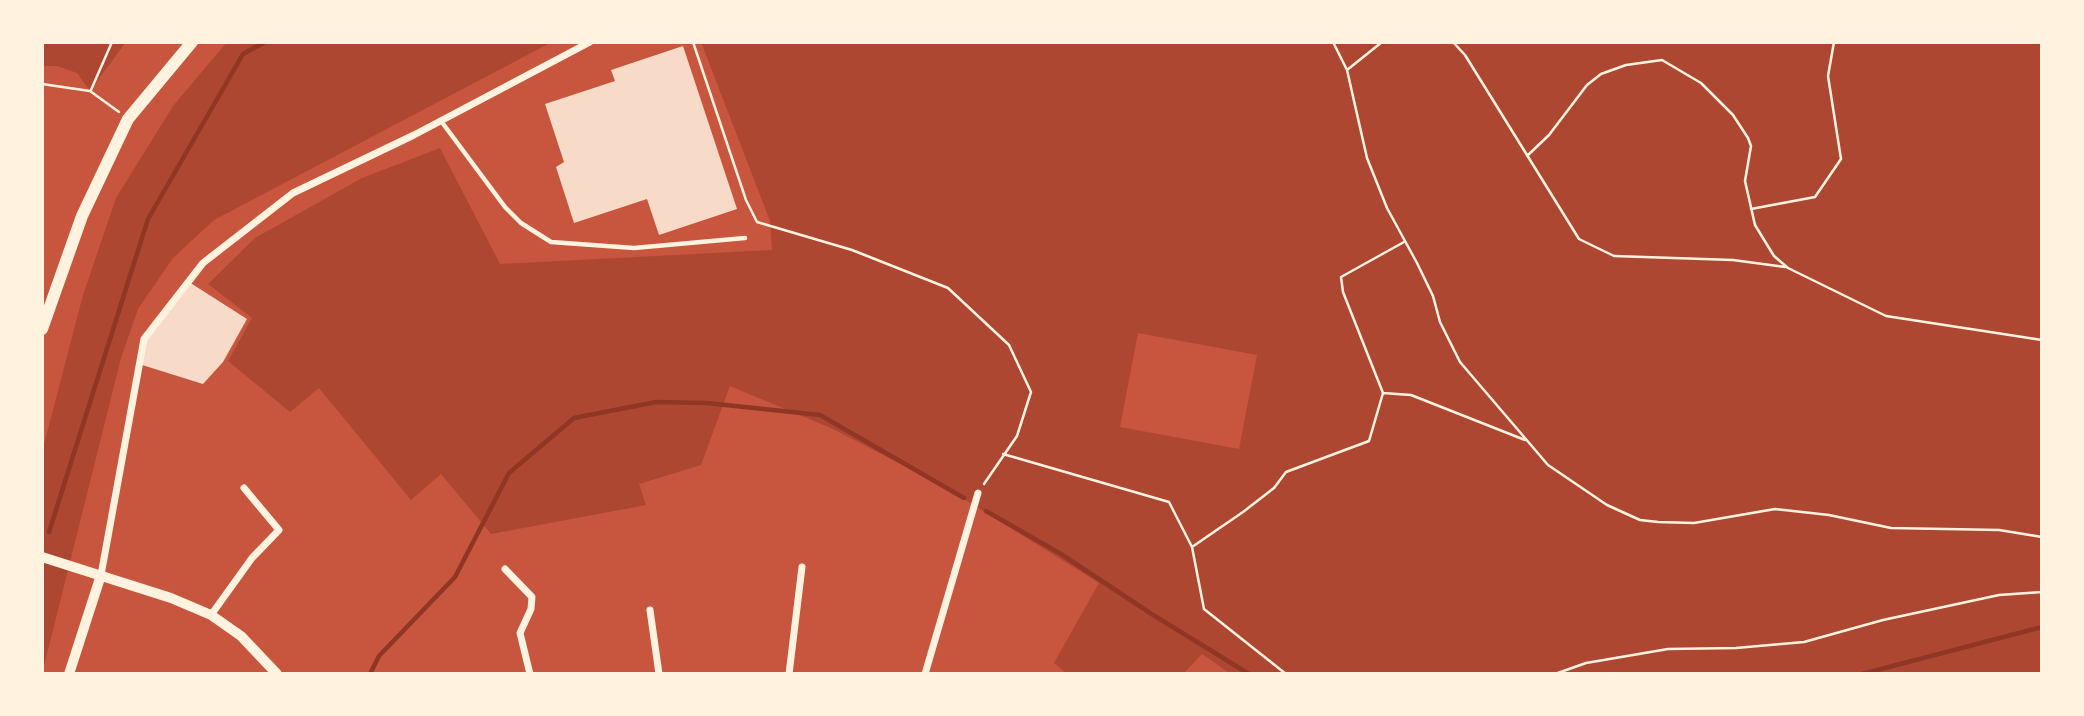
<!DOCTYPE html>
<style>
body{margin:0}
#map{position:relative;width:2084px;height:716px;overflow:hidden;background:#c8553d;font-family:"Titillium Web",sans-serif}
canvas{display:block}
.frame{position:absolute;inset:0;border:44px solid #fff3e0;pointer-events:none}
</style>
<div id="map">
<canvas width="2084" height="716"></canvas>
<div class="frame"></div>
</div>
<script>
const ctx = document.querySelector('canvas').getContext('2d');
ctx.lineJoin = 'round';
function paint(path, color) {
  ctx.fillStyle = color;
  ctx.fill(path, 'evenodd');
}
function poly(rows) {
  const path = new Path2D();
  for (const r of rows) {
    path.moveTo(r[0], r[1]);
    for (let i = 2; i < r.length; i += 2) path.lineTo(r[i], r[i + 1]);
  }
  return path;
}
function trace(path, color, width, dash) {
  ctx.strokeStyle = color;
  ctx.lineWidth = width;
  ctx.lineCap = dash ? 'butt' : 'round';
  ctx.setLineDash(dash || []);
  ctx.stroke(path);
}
paint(poly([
 [42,42,126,42,90,91,77,73,57,66,42,66],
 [227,42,552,42,214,220,173,258,138,309,121,358,42,674,42,452,83,295,116,198,173,106],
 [701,42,2042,42,2042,674,1231,674,1202,654,1183,674,1067,674,1054,663,1099,583,943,486,833,429,730,386,701,465,639,484,646,505,491,534,441,474,411,500,319,388,290,412,228,361,252,318,208,284,255,238,362,178,440,148,500,264,772,250,770,221],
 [1138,333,1257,355,1239,449,1120,427]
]), '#ae4732');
trace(poly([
 [986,511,1061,554,1150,613,1249,674],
 [49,532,148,219,243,54,265,42],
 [370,674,379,656,455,577,509,473,574,418,656,402,707,403,820,415,964,498],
 [1862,674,2042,627]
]), '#8f3625', 4.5);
paint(poly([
 [683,46,737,209,659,235,647,199,574,223,556,167,564,162,545,104,615,81,611,70],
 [189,282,247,319,223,362,203,384,139,364,144,339]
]), '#f7dbc8');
trace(poly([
 [693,42,746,200,757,222,852,250,948,288,1009,345,1031,392,1017,436,984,484],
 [1333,42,1347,70,1367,158,1387,208,1417,263,1433,296,1440,322,1460,362,1548,465,1607,505,1640,520,1658,522,1694,523,1775,509,1829,515,1891,528,1999,530,2042,537],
 [1453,42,1465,55,1579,239,1614,256,1733,260,1785,267],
 [1347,70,1382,42],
 [42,84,90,91,119,112],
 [91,90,112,42],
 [1527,156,1549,135,1587,85,1601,74,1626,65,1662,60,1701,83,1733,115,1748,138,1751,146,1745,181,1755,225,1774,256,1788,268,1886,316,2042,340],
 [1751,209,1815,197,1841,159,1828,76,1834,42],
 [1383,393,1411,395,1525,440],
 [1003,454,1169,502,1192,547,1204,609,1286,674],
 [1192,547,1243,512,1274,488,1286,472,1369,441,1383,393,1343,292,1341,277,1404,242],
 [1555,674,1586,663,1668,649,1736,648,1804,642,1883,620,1999,595,2042,592]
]), '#fff3e0', 2.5);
trace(poly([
 [441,121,505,207,521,223,551,242,634,248,745,238]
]), '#fff3e0', 4.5);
trace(poly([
 [505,569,532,597,531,609,520,633,530,674],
 [101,575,144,339,203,263,293,193,414,135,590,42],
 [650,610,659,674],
 [211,615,252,558,279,530,244,488],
 [789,674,802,567],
 [925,674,978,493]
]), '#fff3e0', 7);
trace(poly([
 [42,557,171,598,211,615,241,636,277,674],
 [69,674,101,575]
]), '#fff3e0', 10);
trace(poly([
 [42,329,82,216,128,119,192,42]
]), '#fff3e0', 12);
</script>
